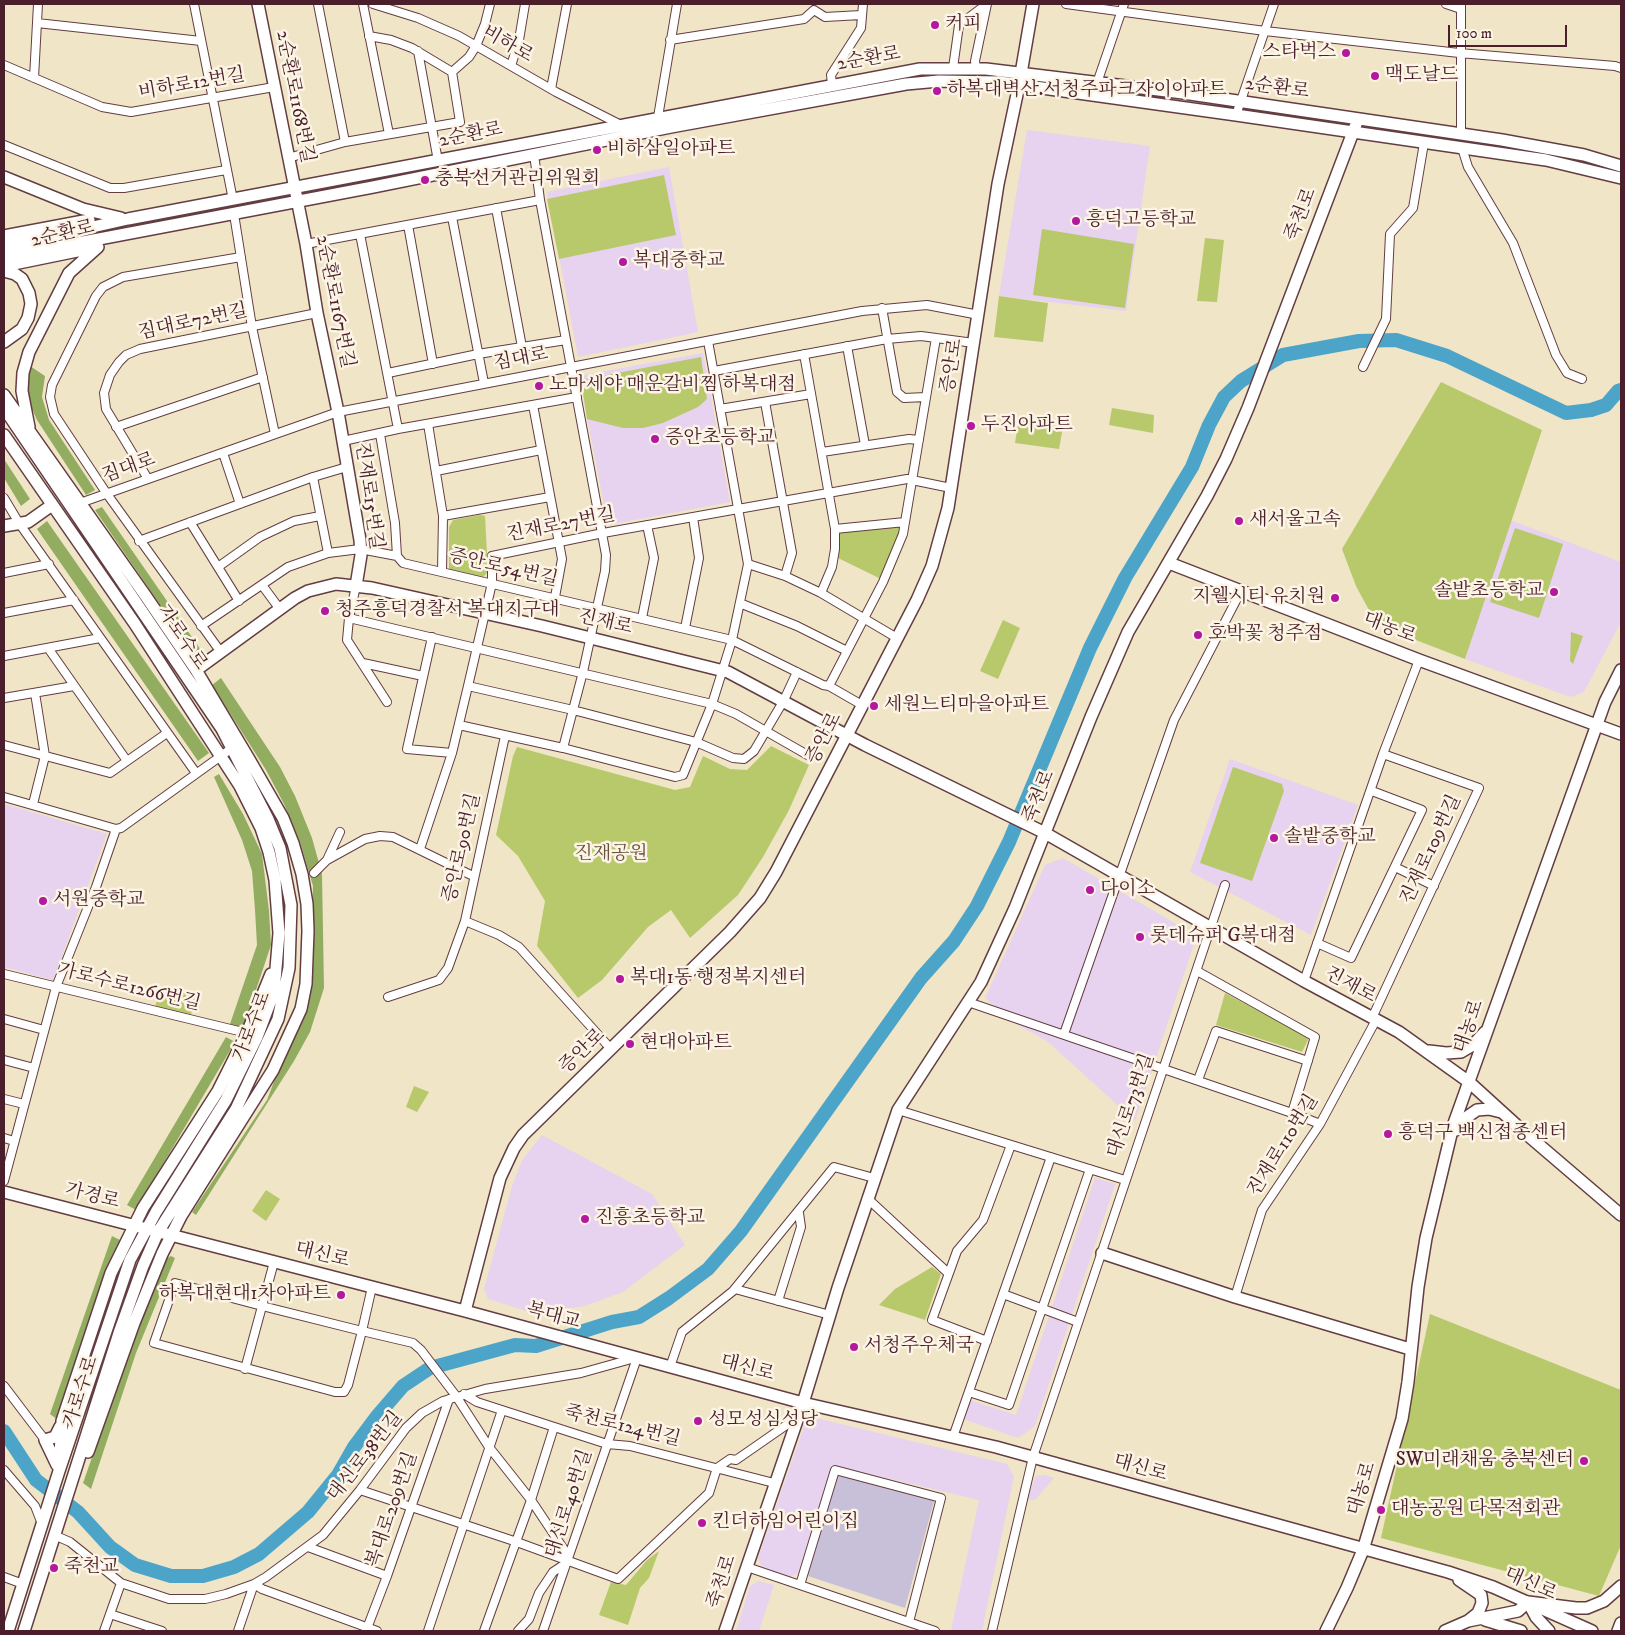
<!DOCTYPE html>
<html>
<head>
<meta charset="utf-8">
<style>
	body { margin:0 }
	#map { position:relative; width:1625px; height:1635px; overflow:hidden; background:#f0e5c7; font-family:"IM FELL DW Pica",serif }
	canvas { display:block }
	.frame { position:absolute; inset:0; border:5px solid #4a1f2b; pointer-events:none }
	.scale { position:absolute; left:1448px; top:25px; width:119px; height:22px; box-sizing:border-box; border:2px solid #4a1f2b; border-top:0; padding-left:6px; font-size:15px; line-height:18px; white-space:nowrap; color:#4a1f2b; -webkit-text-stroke:4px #fcf5e5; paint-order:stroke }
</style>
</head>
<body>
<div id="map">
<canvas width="1625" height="1635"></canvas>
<div class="frame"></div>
<div class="scale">100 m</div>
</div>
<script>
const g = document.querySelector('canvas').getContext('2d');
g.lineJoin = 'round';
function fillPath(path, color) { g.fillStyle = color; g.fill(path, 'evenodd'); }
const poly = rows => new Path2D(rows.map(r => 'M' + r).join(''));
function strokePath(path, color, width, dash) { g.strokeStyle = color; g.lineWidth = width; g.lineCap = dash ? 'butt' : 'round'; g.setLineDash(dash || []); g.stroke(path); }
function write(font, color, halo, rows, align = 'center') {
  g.font = font + ' "IM FELL DW Pica","Noto Serif KR",serif'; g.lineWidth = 5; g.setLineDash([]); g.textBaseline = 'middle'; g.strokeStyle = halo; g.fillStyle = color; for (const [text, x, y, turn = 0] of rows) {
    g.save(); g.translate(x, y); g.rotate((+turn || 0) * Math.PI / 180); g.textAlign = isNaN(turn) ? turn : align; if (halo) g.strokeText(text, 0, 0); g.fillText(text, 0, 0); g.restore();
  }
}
const built = poly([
	[1027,130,1150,146,1126,311,999,296],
	[669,167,698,332,578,357,547,192],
	[703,353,730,502,608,525,579,376],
	[1510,520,1621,562,1621,622,1584,692,1571,697,1465,659],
	[1230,759,1358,805,1311,935,1190,872],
	[4,804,107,834,53,980,4,967],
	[1063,858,1190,932,1194,944,1135,1121,1047,1041,1014,1023,985,998,1045,865],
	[542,1135,652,1194,685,1245,623,1292,585,1306,533,1313,488,1299,484,1289,512,1186,522,1160],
	[1095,1178,1115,1184,1035,1426,1018,1438,963,1419,969,1400,1016,1415],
	[816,1418,1007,1464,1014,1476,982,1631,951,1631,979,1500,832,1465,798,1573,790,1577,762,1568,758,1558,805,1424],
	[1044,1475,1054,1478,1035,1500,1027,1499,1036,1476],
	[758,1581,774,1585,759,1631,736,1631,750,1586]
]);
const industrial = poly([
	[838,1472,936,1494,905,1608,808,1576]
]);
const green = poly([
	[664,175,676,235,559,259,547,199],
	[1042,229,1134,244,1125,308,1033,295],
	[1205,238,1224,240,1217,302,1197,301],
	[999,296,1048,303,1043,342,994,337],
	[701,357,707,399,698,407,663,423,643,428,623,428,587,419,581,380],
	[1441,382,1542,430,1465,659,1377,625,1356,586,1342,549],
	[1112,408,1154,415,1153,433,1109,425],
	[1019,418,1063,427,1059,449,1015,443],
	[480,515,485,516,488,572,483,577,449,570,449,527,453,520],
	[899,526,900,533,881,579,838,558,839,533],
	[1515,528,1563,544,1539,618,1490,602],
	[1003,620,1020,628,998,679,980,671],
	[1571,632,1583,636,1573,664,1570,661],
	[771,746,809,765,789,810,763,857,738,895,690,938,671,910,648,927,602,980,578,998,537,946,545,901,518,856,496,835,513,756,517,747,675,790,690,787,703,756,730,769,747,770],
	[1233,767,1282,784,1284,791,1252,881,1200,863],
	[160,987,196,995,191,1015,155,1007],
	[1225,993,1309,1038,1302,1052,1216,1025],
	[414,1086,429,1092,417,1112,406,1107],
	[266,1190,280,1199,266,1221,252,1211],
	[932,1267,941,1274,925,1320,879,1305,895,1289],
	[1430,1314,1621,1390,1621,1545,1599,1596,1381,1538],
	[659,1551,649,1578,640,1588,628,1625,599,1615,611,1582,626,1585,647,1560]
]);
const forest = poly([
	[30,366,45,376,42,397,49,420,95,490,86,495,37,420,28,400,27,382],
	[4,459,30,499,21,506,4,478],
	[102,507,205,656,198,660,95,510],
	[47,521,209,753,198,761,37,529],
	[221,678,280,767,295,796,312,838,322,874,324,988,310,1032,294,1061,196,1215,192,1212,267,1100,286,1050,303,1021,310,985,313,886,300,842,284,804,266,770,212,685],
	[219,774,243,814,262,854,269,911,271,945,243,1029,230,1024,257,945,255,910,252,871,242,840,214,777],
	[226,1037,235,1042,136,1210,127,1205],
	[112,1236,120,1240,104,1278,58,1420,50,1414],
	[171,1256,175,1258,136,1353,91,1489,83,1483,127,1358,167,1258]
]);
const river = poly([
	[4,1431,36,1480,78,1512,110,1547,135,1565,171,1576,203,1576,234,1567,259,1554,308,1512,338,1475,354,1447,378,1415,403,1386,430,1368,515,1345,536,1346,612,1322,639,1317,669,1298,708,1269,741,1231,921,978,954,941,977,906,1009,842,1090,648,1125,578,1192,467,1209,425,1224,397,1241,381,1283,355,1359,341,1396,340,1447,356,1566,413,1591,410,1606,405,1618,391,1621,390]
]);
const street = poly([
	[194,4,233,200],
	[318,4,345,142],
	[363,4,389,134],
	[373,4,418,18,459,36,556,92,621,125],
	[1066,4,1265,31,1459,53,1615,66,1621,68],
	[1446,4,1461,9],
	[37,23,201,41],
	[369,36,391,40,412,48,452,72],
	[670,40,804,19,814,10,825,17,861,15],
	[418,51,438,161],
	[4,65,102,107,131,112,274,87],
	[511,66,519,40,525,4],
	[953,68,959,25,987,4],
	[976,69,975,61,987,4],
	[34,78,38,4],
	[1097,83,1124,4],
	[832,84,831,75,861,28,863,4],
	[551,89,567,4],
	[1236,115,1274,4],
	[657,123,677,4],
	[1461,133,1461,4],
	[4,145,110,188,124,188,226,170],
	[1462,148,1468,167,1513,243,1556,355,1567,373,1582,379],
	[534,154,540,200,606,555,605,571,583,672,563,748],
	[288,158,345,142,460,122,452,72,469,57,476,46,485,24,490,4],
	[496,208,522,347],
	[234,214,252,327,275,434],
	[452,217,484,383],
	[408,225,433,364],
	[360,234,398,429],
	[306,244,540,200],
	[882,308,897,392,904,398,926,397],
	[847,346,865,445],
	[804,354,835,529,835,549,832,567,821,593],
	[1363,367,1386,319,1390,234,1413,208,1424,143],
	[714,371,887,339,921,336,974,343],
	[388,373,478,354,566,340],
	[765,402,792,553,785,576],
	[533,405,562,559,555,597],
	[720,409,811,394],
	[428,424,443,516,442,571],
	[116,427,263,377],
	[380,434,395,523,397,556],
	[343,441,398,429,577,397],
	[822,452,909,439,919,440],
	[223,453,240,504],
	[436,471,541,450],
	[313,477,328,553],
	[148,479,106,409,104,393,110,375,119,362,126,355,140,349,317,313],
	[4,498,19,523,196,773],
	[80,503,338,412,862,311,927,305,979,315],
	[443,516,550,497],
	[190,522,239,601],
	[835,529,905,522],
	[139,541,313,477,347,467],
	[748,564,785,576,821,593,897,638],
	[218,567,260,537,294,521,320,516],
	[4,573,49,564],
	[262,585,279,608],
	[356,586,349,618,712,704,736,714,811,757],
	[742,604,797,626,847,651],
	[4,613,74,600],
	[349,618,347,640,387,702],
	[642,618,654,558,647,525],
	[201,626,288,567,328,553,360,549,397,556,403,563,732,640,823,685,829,686,862,705],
	[685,628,699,558,693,517],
	[432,637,407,749,452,753],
	[48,648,127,761],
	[220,651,107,494,54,414,50,397,52,385,96,296,103,287,123,277,241,257],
	[4,656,100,638],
	[363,663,423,676],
	[468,686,573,710,696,742,733,758,744,759,754,751,784,700,797,672],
	[829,686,883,582,903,534,936,338],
	[4,698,74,686],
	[459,725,563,748,675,777,683,775,712,704,732,640,748,564,708,341],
	[505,736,465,921,499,935,519,947,611,1049],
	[4,745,110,773,167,733],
	[4,797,116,829,121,828,232,748],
	[33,804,45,756,35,693],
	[420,849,452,753,468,686,492,583,492,556,603,533,907,479,951,488],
	[327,860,340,832],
	[1395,867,1434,886],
	[314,873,327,860,365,839,380,836,393,837,473,876],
	[1317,943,1351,958,1422,810,1372,791],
	[4,974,247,1033],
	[1304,981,1383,754,1419,660],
	[388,997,439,980,448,968,465,921],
	[968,1002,1292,1113,1315,1037,1197,971],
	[1372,1018,1479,788,1383,754],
	[4,1019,44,1030],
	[1064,1034,1174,720,1241,591],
	[4,1060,34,1068],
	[1198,1080,1216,1031,1308,1061],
	[4,1099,24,1104],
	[898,1110,1125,1180],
	[1292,1113,1320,1124],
	[4,1138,14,1141],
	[4,1181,56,987,96,887,116,829],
	[867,1198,947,1272],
	[372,1287,362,1331,348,1385,344,1392,335,1392,154,1343,175,1283,262,1306,362,1331,413,1343,421,1350,456,1396,489,1447,531,1500,554,1427],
	[735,1289,830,1315],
	[1003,1294,1078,1322],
	[1235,1297,1262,1210,1320,1124,1376,1020],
	[778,1301,801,1227,799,1213],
	[987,1341,932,1320,957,1251,983,1220,1011,1145],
	[670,1367,682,1332,733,1291,834,1167,874,1178],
	[245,1369,274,1262],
	[4,1386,45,1440],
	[969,1392,1009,1405,1090,1169],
	[464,1394,477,1402,607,1444,630,1446,774,1483],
	[953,1437,1051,1157],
	[4,1470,35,1506,42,1524],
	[360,1490,514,1541,618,1579,709,1493,717,1468,730,1459,736,1460,798,1417],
	[54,1535,70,1542,121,1583,169,1599,205,1599,226,1594,254,1584,266,1577,323,1535,360,1490,406,1428,422,1413,443,1401,485,1389,581,1373,635,1358],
	[308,1547,387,1576],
	[747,1567,935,1631],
	[4,1577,23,1584],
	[254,1584,262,1589,377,1631],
	[800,1585,835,1470,941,1498,909,1622],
	[110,1614,162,1631],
	[104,1631,121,1583],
	[238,1631,254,1584],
	[366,1631,387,1576,449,1399],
	[428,1631,502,1410],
	[484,1631,531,1500],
	[518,1631,529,1619,539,1593,553,1572,568,1562,565,1551,531,1500],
	[543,1631,637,1358],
	[992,1631,1033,1457,1225,885]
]);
const secondary = poly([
	[258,4,306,244,317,313,338,412,360,540,361,555,356,586],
	[4,177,83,209,121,218],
	[4,236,89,220],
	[4,247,128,219,920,69,986,69,1183,93,1502,140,1584,155,1621,166],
	[4,257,373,187,671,127,906,84,939,81,999,82,1236,115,1546,160,1621,178],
	[4,266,87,249],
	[4,271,15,274,22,279,29,293,31,304,28,318,22,329,4,342],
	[4,395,145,595,196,670,249,759,283,818,293,843,302,874,307,904,308,931,306,984,301,1009,273,1070,181,1216,162,1254,134,1323,88,1452],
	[4,408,222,729,268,819,280,848,291,905,289,968,278,1019,236,1109,158,1232,143,1266,120,1330,24,1631],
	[29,427,22,391,23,373,29,352,69,273,98,247],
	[4,435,135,624,240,786,261,828,269,852,275,880,279,933,274,992,257,1037,226,1100,156,1212,130,1260,59,1471,8,1631],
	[4,526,28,522,52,505],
	[1169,563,1419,660,1621,734],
	[196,670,295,598,308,591,336,584,372,588,542,626,728,672,865,745,1045,833,1304,981,1399,1032,1469,1082,1524,1132,1621,1215],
	[1429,1051,1446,1053,1461,1052,1473,1045,1485,1032],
	[1456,1130,1464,1119,1477,1110,1489,1109,1501,1112],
	[4,1192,465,1311,803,1403,996,1447,1448,1572,1493,1587,1592,1631],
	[1102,1253,1235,1297,1410,1349],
	[465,1311,500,1178,514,1148,523,1135,730,932,760,898,776,872,917,600,932,566,948,508,998,184,1019,85,1033,4],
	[60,1454,62,1421,111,1273,143,1208,218,1091,247,1033,271,974],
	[57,1465,45,1440,55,1437,60,1427],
	[1528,1602,1536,1617,1549,1631],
	[1485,1620,1521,1631],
	[1468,1621,1518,1611,1528,1602,1576,1608,1587,1608,1604,1601,1621,1586],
	[725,1631,803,1403,838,1288,898,1110,981,982,1015,908,1091,717,1128,632,1207,496,1226,459,1248,408,1358,119],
	[1326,1631,1347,1588,1363,1550,1402,1419,1408,1382,1418,1287,1426,1238,1453,1126,1605,702,1621,670],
	[1445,1631,1468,1621,1478,1613,1482,1603,1481,1595,1459,1580],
	[1618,1631,1621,1623]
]);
const markers = [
	[935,25,5,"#b5179e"],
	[1346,53,5,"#b5179e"],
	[1375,76,5,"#b5179e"],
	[937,91,5,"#b5179e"],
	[597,150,5,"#b5179e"],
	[425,180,5,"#b5179e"],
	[1076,221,5,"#b5179e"],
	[623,262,5,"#b5179e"],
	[539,386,5,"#b5179e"],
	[971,426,5,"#b5179e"],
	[655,439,5,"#b5179e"],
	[1239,521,5,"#b5179e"],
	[1554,592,5,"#b5179e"],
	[1335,598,5,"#b5179e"],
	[325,611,5,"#b5179e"],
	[1198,635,5,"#b5179e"],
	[874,706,5,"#b5179e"],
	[1274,838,5,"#b5179e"],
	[1090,890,5,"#b5179e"],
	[43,901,5,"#b5179e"],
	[1140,937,5,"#b5179e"],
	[620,979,5,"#b5179e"],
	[630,1044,5,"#b5179e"],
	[1388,1134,5,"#b5179e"],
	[585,1219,5,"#b5179e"],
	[341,1295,5,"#b5179e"],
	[854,1347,5,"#b5179e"],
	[698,1421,5,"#b5179e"],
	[1584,1461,5,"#b5179e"],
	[1381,1510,5,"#b5179e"],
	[702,1523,5,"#b5179e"],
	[54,1568,5,"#b5179e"]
];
const poiNames = [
	["커피",945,25],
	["스타벅스",1336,53,"right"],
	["맥도날드",1385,76],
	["하복대벽산.서청주파크자이아파트",947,91],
	["비하삼일아파트",607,150],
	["충북선거관리위원회",435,180],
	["흥덕고등학교",1086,221],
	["복대중학교",633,262],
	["노마세야 매운갈비찜 하복대점",549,386],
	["두진아파트",981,426],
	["증안초등학교",665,439],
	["새서울고속",1249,521],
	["솔밭초등학교",1544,592,"right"],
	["지웰시티 유치원",1325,598,"right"],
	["청주흥덕경찰서 복대지구대",335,611],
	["호박꽃 청주점",1208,635],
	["세원느티마을아파트",884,706],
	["솔밭중학교",1284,838],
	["다이소",1100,890],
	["서원중학교",53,901],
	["롯데슈퍼 G복대점",1150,937],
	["복대1동 행정복지센터",630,979],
	["현대아파트",640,1044],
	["흥덕구 백신접종센터",1398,1134],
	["진흥초등학교",595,1219],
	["하복대현대1차아파트",331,1295,"right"],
	["서청주우체국",864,1347],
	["성모성심성당",708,1421],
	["SW미래채움 충북센터",1574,1461,"right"],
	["대농공원 다목적회관",1391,1510],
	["킨더하임어린이집",712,1523],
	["죽천교",64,1568]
];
const streetNames = [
	["비하로",507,45,30],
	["2순환로",869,60,-10],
	["비하로12번길",192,85,-10],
	["2순환로",1277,89,8],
	["2순환로1168번길",294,97,79],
	["2순환로",471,136,-11],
	["죽천로",1302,215,-69],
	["2순환로",63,235,-13],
	["2순환로1167번길",334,302,79],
	["짐대로72번길",193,323,-12],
	["짐대로",521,360,-11],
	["증안로",953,366,-81],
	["짐대로",129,469,-20],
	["진재로15번길",368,496,82],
	["진재로27번길",561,526,-11],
	["증안로54번길",503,569,13],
	["진재로",605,623,13],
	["대농로",1389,629,21],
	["가로수로",181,638,56],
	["증안로",825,739,-63],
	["죽천로",1040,797,-68],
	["증안로90번길",463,848,-77],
	["진재로109번길",1432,850,-65],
	["진재로",1350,986,28],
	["가로수로1266번길",129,988,14],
	["가로수로",253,1027,-69],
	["대농로",1470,1027,-71],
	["증안로",583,1052,-44],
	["대신로73번길",1132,1106,-71],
	["진재로110번길",1284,1146,-58],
	["가경로",92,1197,14],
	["대신로",322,1256,14],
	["복대교",553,1317,15],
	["대신로",747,1369,15],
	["가로수로",82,1392,-72],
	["죽천로124번길",622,1427,14],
	["대신로38번길",366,1457,-52],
	["대신로",1140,1469,16],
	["대농로",1363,1489,-73],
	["대신로40번길",570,1504,-72],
	["복대로209번길",393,1510,-71],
	["죽천로",723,1582,-72],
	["대신로",1530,1585,24]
];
const parkNames = [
	["진재공원",611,855]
];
fillPath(built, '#e7d2ef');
fillPath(industrial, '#c8bfd8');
fillPath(green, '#b8c96c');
fillPath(forest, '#92ad60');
strokePath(river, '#4ca5c9', 14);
strokePath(street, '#633d42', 10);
strokePath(secondary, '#633d42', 14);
strokePath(street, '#fff', 8);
strokePath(secondary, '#fff', 11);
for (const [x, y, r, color] of markers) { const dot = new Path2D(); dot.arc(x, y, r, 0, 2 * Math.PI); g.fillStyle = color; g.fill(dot); strokePath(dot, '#fcf5e5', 2); }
write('19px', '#4a1f2b', '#fcf5e5', poiNames, 'left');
write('19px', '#4a1f2b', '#fcf5e5', streetNames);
write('19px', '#6b523e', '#fcf5e5', parkNames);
</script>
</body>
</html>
